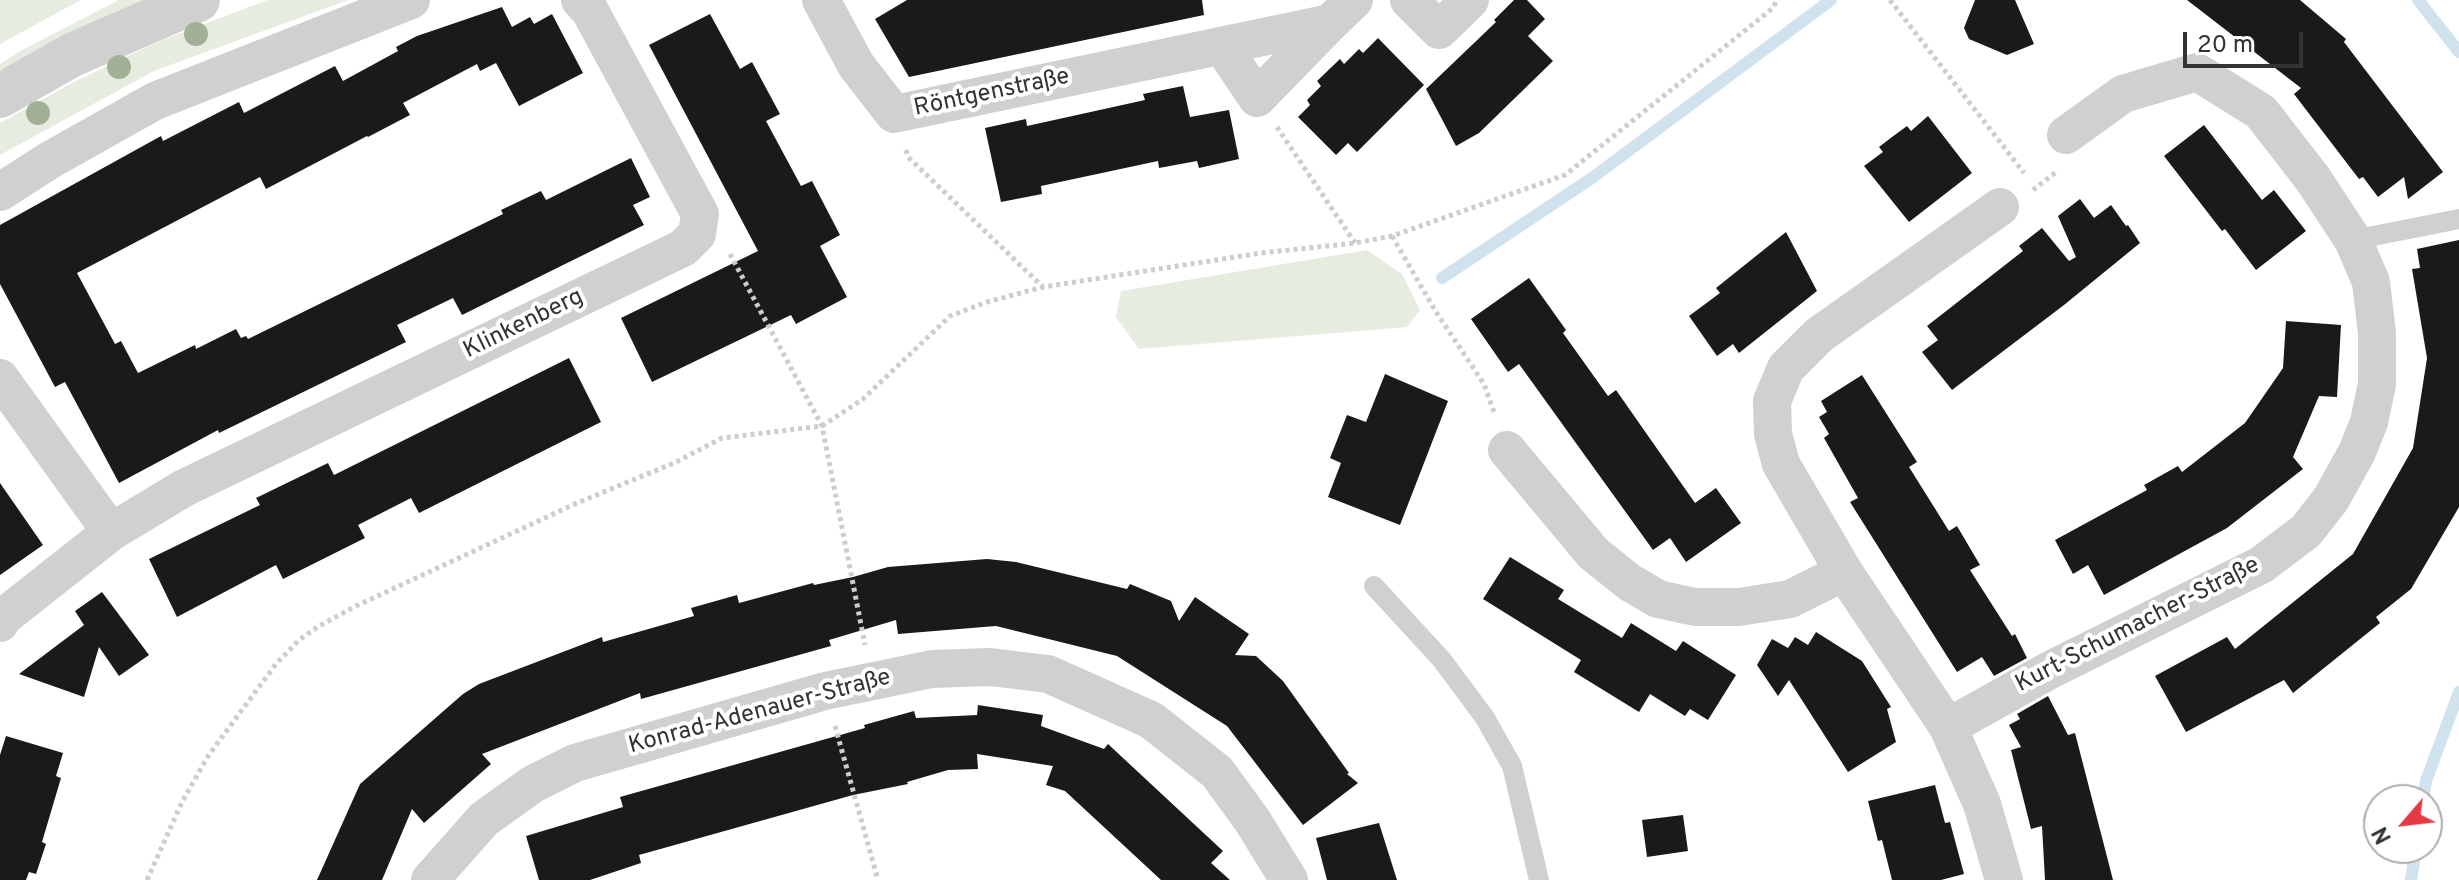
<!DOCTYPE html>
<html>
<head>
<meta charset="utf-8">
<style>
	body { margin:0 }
	#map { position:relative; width:2459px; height:880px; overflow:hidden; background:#fff; font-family:Overpass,sans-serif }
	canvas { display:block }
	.north { position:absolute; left:2363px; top:784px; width:80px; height:80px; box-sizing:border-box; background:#fff; border:2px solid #adadad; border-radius:50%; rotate:242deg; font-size:22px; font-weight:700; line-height:32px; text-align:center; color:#333 }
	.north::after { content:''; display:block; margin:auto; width:28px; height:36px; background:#e63946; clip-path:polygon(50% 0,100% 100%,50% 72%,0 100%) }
	.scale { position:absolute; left:2183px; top:32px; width:120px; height:36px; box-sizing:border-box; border:4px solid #333; border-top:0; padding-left:10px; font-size:24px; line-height:28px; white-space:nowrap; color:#333; -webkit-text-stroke:6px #fff; paint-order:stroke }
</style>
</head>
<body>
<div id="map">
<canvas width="2459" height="880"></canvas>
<div class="north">N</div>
<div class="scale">20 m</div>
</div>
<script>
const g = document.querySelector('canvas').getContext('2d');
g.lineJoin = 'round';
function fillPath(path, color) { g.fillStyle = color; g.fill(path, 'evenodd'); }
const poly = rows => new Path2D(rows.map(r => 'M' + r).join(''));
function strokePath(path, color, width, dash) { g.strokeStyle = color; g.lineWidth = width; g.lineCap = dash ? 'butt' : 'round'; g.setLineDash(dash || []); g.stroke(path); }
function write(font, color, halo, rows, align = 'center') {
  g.font = font + ' Overpass,sans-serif'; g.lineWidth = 8; g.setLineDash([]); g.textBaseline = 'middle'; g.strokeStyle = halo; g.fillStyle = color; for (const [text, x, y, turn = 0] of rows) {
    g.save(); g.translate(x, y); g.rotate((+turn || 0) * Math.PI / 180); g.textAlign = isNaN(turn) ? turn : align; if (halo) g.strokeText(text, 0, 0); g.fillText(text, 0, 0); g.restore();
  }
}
const green = poly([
	[0,0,81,0,0,44],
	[119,0,144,0,26,57,0,72,0,64,22,50],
	[268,0,348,0,154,71,0,155,0,123,72,83,162,40],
	[1367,250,1402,274,1420,310,1407,327,1139,349,1116,317,1121,291]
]);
const stream = poly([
	[2418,0,2459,52],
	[1442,278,1592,178,1831,0],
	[2423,800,2426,781,2459,692],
	[2411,880,2416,848]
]);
const building = poly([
	[907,0,1202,0,1204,15,909,77,875,19],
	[1514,0,1527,0,1545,19,1528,36,1553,61,1479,133,1456,146,1426,89,1496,22,1494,20],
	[1975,0,2015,0,2034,44,2007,55,1969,39,1964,28],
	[2187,0,2300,0,2346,39,2344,42,2443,172,2408,199,2404,177,2378,197,2363,177,2359,179,2294,94,2301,88],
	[502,7,512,27,530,17,534,24,552,14,583,73,519,106,496,63,480,71,477,64,403,103,410,115,368,137,367,136,266,189,260,177,77,273,115,344,121,341,138,373,195,345,196,349,236,329,241,338,246,336,248,339,503,214,501,210,541,191,546,200,631,158,650,197,633,205,644,225,462,315,453,298,397,325,406,342,219,433,218,430,119,483,65,382,55,387,0,284,0,225,161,136,163,141,239,102,244,113,335,66,343,81,398,51,396,47,417,36],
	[710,14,740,69,752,62,780,114,766,121,801,186,812,181,840,235,820,246,847,297,796,324,791,315,652,382,621,318,758,251,649,45],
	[1378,38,1424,85,1357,152,1348,143,1336,155,1298,117,1310,105,1307,100,1321,86,1317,81,1340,59,1344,64,1359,49,1363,53],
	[1183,86,1190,117,1229,110,1239,159,1199,168,1197,161,1159,168,1158,161,1041,186,1042,194,1001,202,985,128,1026,119,1027,126,1145,100,1143,94],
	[1928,116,1972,173,1909,222,1864,166,1883,152,1879,147,1892,137,1907,126,1911,131],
	[2204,125,2262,200,2274,190,2306,231,2256,270,2225,229,2222,231,2164,156],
	[2080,199,2094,218,2111,205,2126,226,2128,225,2140,243,2064,305,1952,390,1922,352,1938,340,1927,326,2023,251,2019,246,2042,228,2069,261,2076,257,2058,216],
	[1786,232,1817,291,1739,353,1733,344,1717,356,1689,316,1720,293,1716,288],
	[2459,240,2459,507,2411,589,2376,617,2380,623,2293,693,2284,680,2186,732,2155,676,2227,637,2235,649,2353,554,2413,448,2427,358,2412,269,2420,268,2417,249],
	[1529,278,1566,330,1563,333,1608,396,1616,390,1695,503,1716,488,1741,523,1686,562,1670,538,1653,550,1519,364,1508,372,1471,319],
	[2286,321,2341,325,2337,397,2319,396,2293,457,2303,469,2227,528,2104,595,2088,565,2073,574,2055,540,2147,490,2144,485,2178,466,2182,472,2245,423,2283,368],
	[569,358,601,422,419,513,411,498,358,525,365,538,283,579,276,565,177,617,149,559,260,505,256,498,328,463,334,475],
	[1385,374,1448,401,1400,525,1328,497,1341,463,1330,458,1347,415,1366,422],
	[1862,375,1917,462,1909,467,1949,531,1957,526,1980,565,1970,570,2012,636,2015,634,2027,658,1994,676,1982,657,1957,672,1850,502,1858,498,1824,438,1829,434,1819,417,1827,412,1821,401],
	[0,483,43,545,0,575],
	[1510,557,1564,590,1558,599,1622,638,1631,623,1676,651,1683,641,1736,675,1708,720,1690,709,1685,716,1650,694,1639,712,1574,672,1581,660,1483,599],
	[987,559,1016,562,1127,589,1130,584,1171,601,1179,621,1195,597,1249,634,1235,655,1256,656,1283,681,1349,773,1347,774,1358,783,1303,825,1227,726,1117,656,996,626,898,634,896,620,829,640,831,646,641,699,640,693,482,754,491,764,424,823,412,809,382,880,317,880,360,784,463,694,479,684,602,637,603,642,694,616,691,608,737,595,739,603,813,583,814,585,853,577,888,567],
	[102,592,149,655,119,676,99,647,84,697,19,674,84,625,75,611],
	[1816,632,1862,661,1891,707,1887,709,1896,742,1848,772,1789,680,1778,696,1757,665,1772,639,1788,648,1795,637,1808,645],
	[2048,696,2068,735,2075,733,2113,880,2045,880,2042,826,2031,829,2011,750,2021,747,2009,725,2020,719,2017,714],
	[978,705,1043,715,1041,726,1104,749,1108,744,1223,851,1211,863,1230,880,1161,880,1065,791,1046,785,1053,766,977,754,978,769,948,770,907,782,908,784,853,795,639,855,641,863,590,880,539,880,526,836,623,807,620,797,865,728,864,725,914,711,916,718,977,715],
	[6,736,63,753,56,776,61,778,42,842,46,844,36,874,29,872,26,880,0,880,0,755],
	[1935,785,1945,823,1950,822,1964,874,1941,880,1892,880,1882,840,1878,841,1868,801],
	[1683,815,1688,851,1647,857,1642,820],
	[1379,823,1397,880,1327,880,1316,838]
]);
const path = poly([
	[1890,0,2024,173],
	[1277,127,1355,243],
	[906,150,908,157,1043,287,1261,253,1355,243,1392,236,1565,175,1773,8,1777,0],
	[2033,190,2056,172],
	[1392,236,1436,312,1484,384,1495,415],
	[730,254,822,426,865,645],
	[835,726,878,880],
	[147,880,182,802,208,756,276,664,299,640,319,626,356,606,577,503,674,463,722,438,822,426,863,399,950,316,987,302,1043,287]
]);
const service = poly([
	[2353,240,2459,219],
	[1374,586,1442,660,1485,718,1512,766,1539,880]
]);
const minor = poly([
	[821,0,856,65,894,114,1330,23,1354,0],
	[1409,0,1439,30,1470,0],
	[1222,46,1257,98,1330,23],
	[0,192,50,160,155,101,411,0],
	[2000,207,1819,335,1786,368,1772,401,1773,434,1781,464,1844,572,1948,727,1982,804,2004,880],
	[0,378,111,532,184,488,683,248,697,234,700,214,590,11,580,0],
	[1507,450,1593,553,1629,582,1658,599,1695,607,1739,607,1790,599,1844,572],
	[0,623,2,618,111,532],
	[1948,727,2050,670,2261,565,2306,531,2331,499,2357,452,2369,422,2377,384,2377,333,2371,282,2353,240,2313,179,2261,112,2197,72,2123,94,2066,135],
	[430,880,484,819,533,784,575,763,825,691,932,669,990,667,1048,674,1151,720,1217,772,1252,820,1289,880]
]);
const tertiary = poly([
	[0,96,72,55,198,0]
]);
const trees = [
	[196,34],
	[119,67],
	[38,113]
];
const streetNames = [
	["Röntgenstraße",992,94,-12],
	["Klinkenberg",524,325,-26],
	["Kurt-Schumacher-Straße",2138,626,-27],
	["Konrad-Adenauer-Straße",760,713,-15]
];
fillPath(green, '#e6ecdf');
strokePath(stream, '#cfe2ee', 12);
fillPath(building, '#1a1a1a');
strokePath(path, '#cdcdcd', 5, [4, 4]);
strokePath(service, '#d0d0d0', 20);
strokePath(minor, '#d0d0d0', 38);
strokePath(tertiary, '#d0d0d0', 44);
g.fillStyle = '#a2b095';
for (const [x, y] of trees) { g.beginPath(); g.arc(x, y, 12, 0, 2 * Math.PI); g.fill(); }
write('24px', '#333', '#fff', streetNames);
</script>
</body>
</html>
